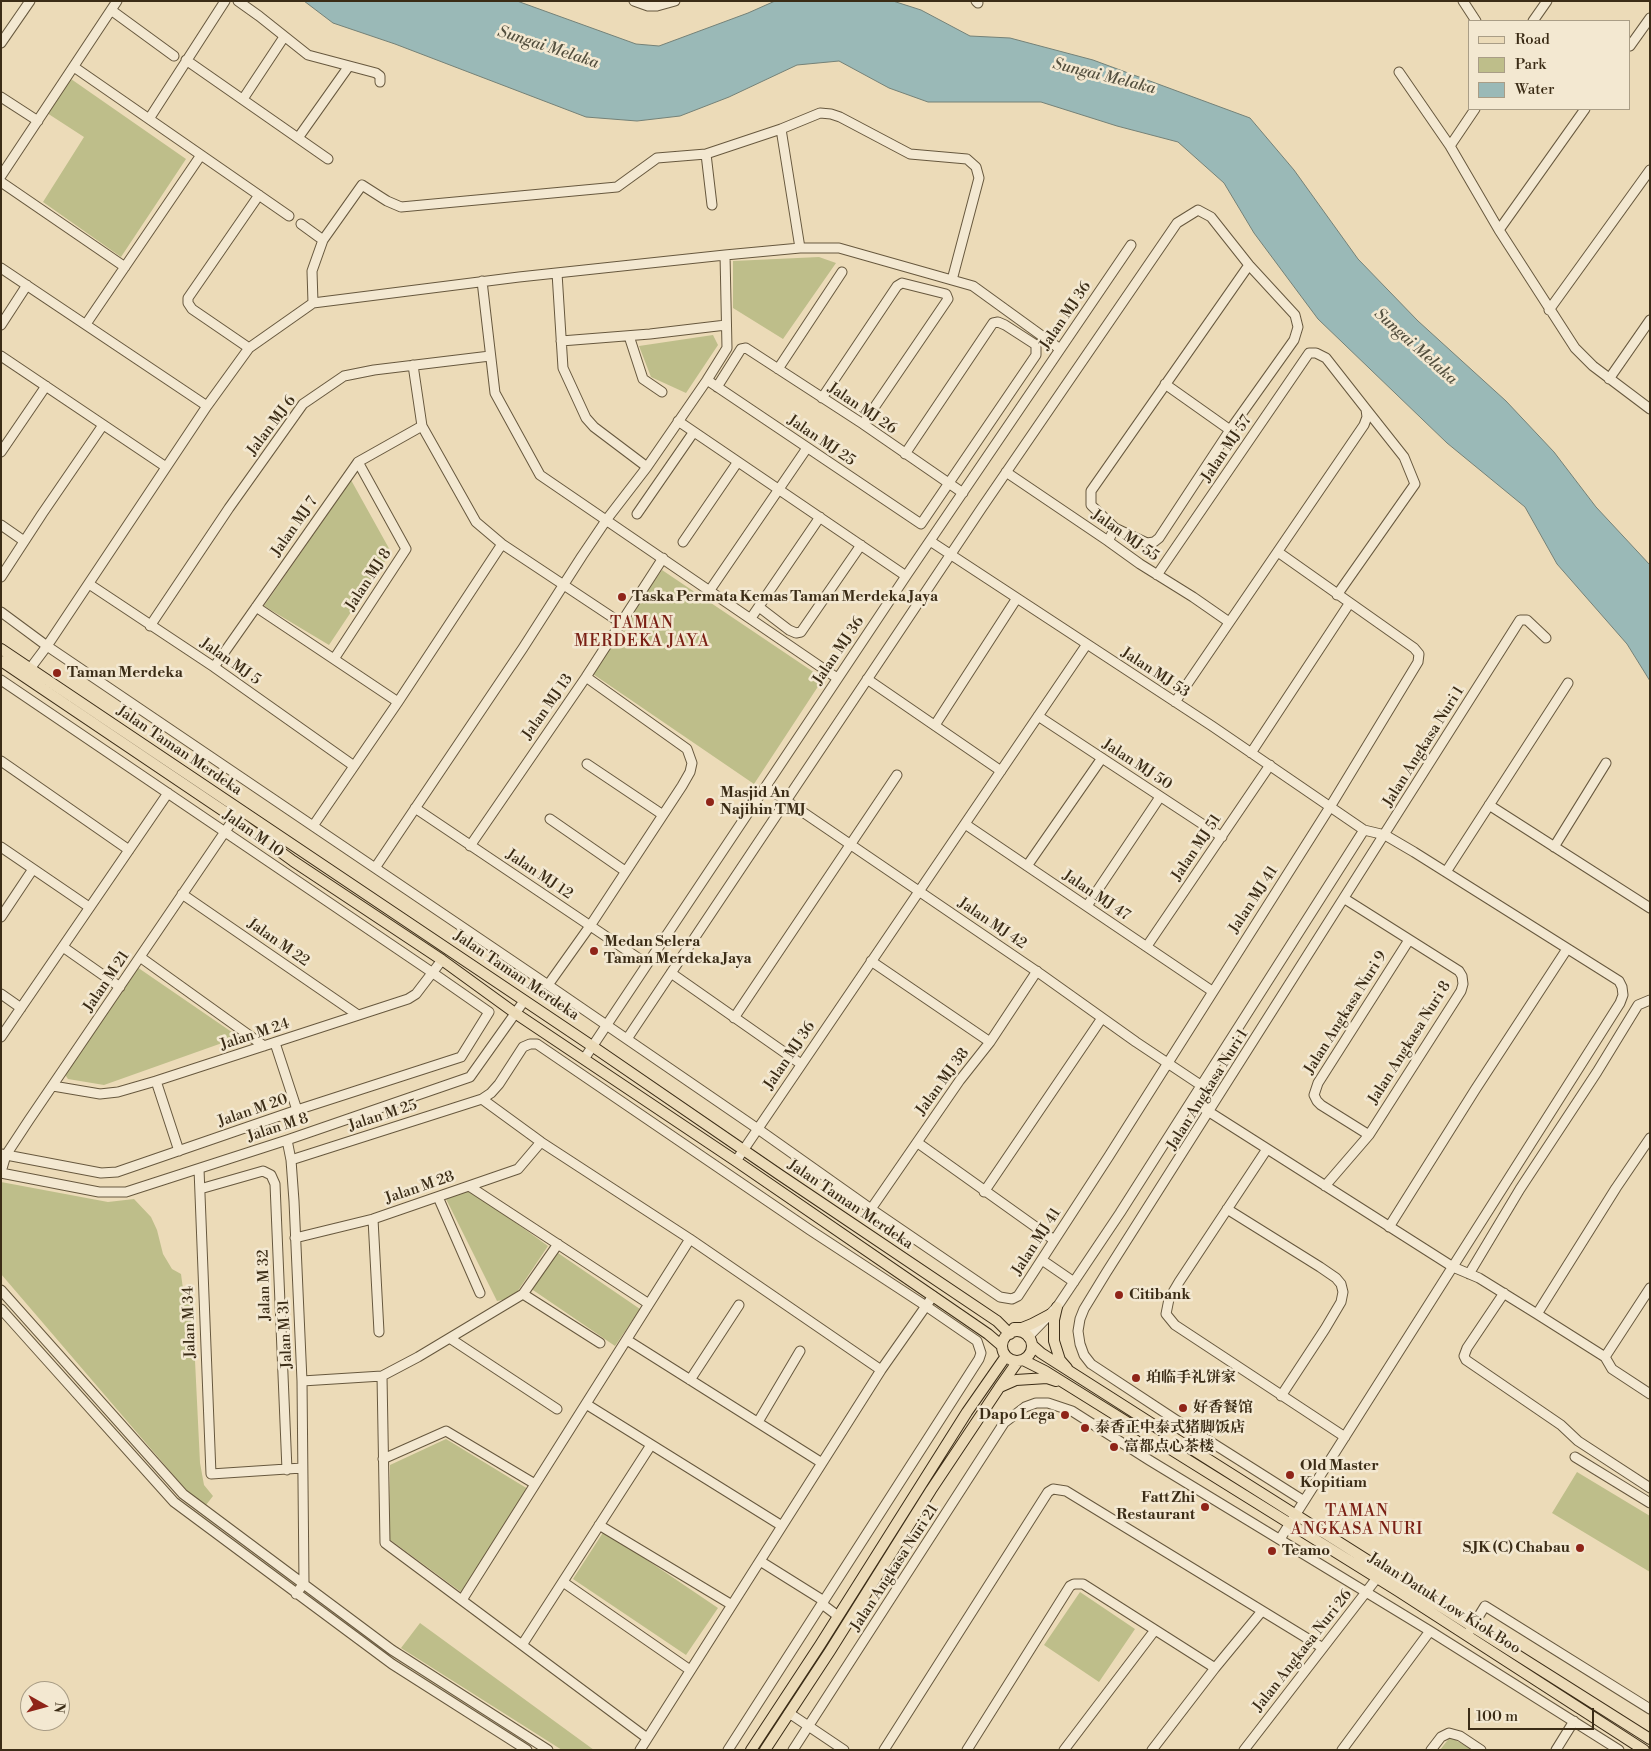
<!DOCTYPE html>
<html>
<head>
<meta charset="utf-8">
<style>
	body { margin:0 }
	#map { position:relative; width:1651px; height:1751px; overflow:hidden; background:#ecdbb8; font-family:"Libre Bodoni",serif }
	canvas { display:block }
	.frame { position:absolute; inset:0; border:2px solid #3b2c16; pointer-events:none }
	.legend { position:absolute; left:1468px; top:20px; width:162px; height:90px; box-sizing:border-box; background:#f3e8d1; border:1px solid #a99d86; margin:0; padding:6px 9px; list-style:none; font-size:15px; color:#3b2c16 }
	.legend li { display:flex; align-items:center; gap:10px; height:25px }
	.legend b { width:25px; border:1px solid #a99d86 }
	.north { position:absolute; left:20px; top:1681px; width:50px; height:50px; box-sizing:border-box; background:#f3e8d1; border:1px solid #a99d86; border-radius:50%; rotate:97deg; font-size:14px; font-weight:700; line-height:20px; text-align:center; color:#3b2c16 }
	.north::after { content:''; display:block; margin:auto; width:18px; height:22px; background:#8f2418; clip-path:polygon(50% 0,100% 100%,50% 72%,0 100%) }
	.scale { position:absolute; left:1468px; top:1708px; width:126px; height:22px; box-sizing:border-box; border:2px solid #3b2c16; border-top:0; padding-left:6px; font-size:15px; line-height:18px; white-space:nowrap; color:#3b2c16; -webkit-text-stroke:4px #f3e8d1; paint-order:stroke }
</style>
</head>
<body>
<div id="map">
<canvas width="1651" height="1751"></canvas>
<div class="frame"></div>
<ul class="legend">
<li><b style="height:6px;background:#ecdbb8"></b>Road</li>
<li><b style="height:14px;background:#bebe8a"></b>Park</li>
<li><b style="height:14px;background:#9ab9b7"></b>Water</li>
</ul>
<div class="north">N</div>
<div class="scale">100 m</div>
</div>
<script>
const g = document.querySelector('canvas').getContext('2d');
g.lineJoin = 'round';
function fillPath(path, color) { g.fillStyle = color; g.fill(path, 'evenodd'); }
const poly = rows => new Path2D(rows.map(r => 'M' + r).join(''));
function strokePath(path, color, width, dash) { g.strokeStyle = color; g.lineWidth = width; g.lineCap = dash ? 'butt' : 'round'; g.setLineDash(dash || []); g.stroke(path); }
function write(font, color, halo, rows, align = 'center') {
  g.font = font + ' "Libre Bodoni","Noto Serif SC",serif'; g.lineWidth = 5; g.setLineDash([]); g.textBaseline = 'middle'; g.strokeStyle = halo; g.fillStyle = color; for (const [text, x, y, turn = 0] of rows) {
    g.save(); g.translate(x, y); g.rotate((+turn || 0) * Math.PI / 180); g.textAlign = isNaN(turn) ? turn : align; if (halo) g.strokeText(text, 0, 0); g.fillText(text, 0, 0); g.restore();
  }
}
const green = poly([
	[71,79,186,159,121,257,43,202,84,137,47,113],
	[819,257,836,263,783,339,733,308,733,261],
	[713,335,718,345,686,393,651,377,639,346],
	[351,480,391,552,329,645,264,606],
	[662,570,815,673,819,685,754,784,590,672],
	[137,967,239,1037,104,1085,68,1079,64,1073],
	[1,1182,108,1202,134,1199,151,1217,157,1230,163,1254,172,1269,181,1274,183,1289,192,1299,200,1463,204,1485,213,1496,206,1505,187,1491,1,1274],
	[469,1189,548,1246,513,1298,497,1301,445,1197],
	[555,1251,640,1309,615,1346,530,1288],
	[446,1439,528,1489,461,1592,389,1539,390,1465],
	[1577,1472,1650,1516,1650,1572,1552,1513],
	[604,1531,718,1608,686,1655,573,1579],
	[1080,1592,1135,1629,1099,1682,1044,1645],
	[420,1623,594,1750,562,1750,401,1648],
	[1450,1737,1473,1750,1440,1750]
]);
const water = poly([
	[304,1,517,1,636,44,659,46,748,13,775,1,893,1,921,10,970,36,1010,38,1093,60,1250,118,1294,170,1358,259,1418,321,1506,401,1554,452,1596,507,1650,565,1650,681,1627,644,1557,564,1525,507,1447,443,1318,319,1254,233,1224,183,1178,142,1117,126,1041,102,928,102,889,88,839,61,797,65,729,97,680,116,637,121,586,117,395,44,333,23,304,1]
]);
const minor = poly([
	[238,1,259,16,308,55,376,73,380,76,380,82],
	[634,1,648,6,657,6,675,1],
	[976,1,978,3],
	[1463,1,1476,21],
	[111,10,174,56],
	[1533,21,1547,1],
	[1,43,30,1],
	[1630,46,1650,18],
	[186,60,328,159],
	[74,67,289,216],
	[1399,72,1450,146,1499,230,1575,348,1593,366,1650,409],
	[1,97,38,121],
	[243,99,284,37],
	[149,119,225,1],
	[781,129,800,248],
	[298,138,349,66],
	[1450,146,1475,109],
	[706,154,712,205],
	[1,176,117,1],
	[1,182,125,267],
	[301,224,323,240],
	[1499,230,1585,109],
	[1,268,207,406],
	[557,273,563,368,586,418,594,427,647,467],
	[482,281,495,393,540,475,837,678],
	[313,303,312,271,323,240,362,185,387,201,401,207,617,187,657,158,706,154,781,129,820,113,831,114,840,117,910,154,967,159,976,167,979,178,952,280],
	[1549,310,1650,170],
	[86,324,201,155],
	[1,325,27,285],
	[629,336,643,379,662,392],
	[561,341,650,334,726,325],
	[249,348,192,309,188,303,188,298,259,195],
	[1,356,166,467],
	[413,365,422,426,476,522,502,544,621,623],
	[778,369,842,272],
	[1609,379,1650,320],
	[707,380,921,524,1036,355,1036,345,1005,325,998,322,993,323,905,454],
	[1165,384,1230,430],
	[717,387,741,349,746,348,863,424,963,493],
	[822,398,897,286,902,283,946,294,948,299,863,424],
	[678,421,906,576],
	[1,452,46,386],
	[1006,472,1108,541,1140,564,1193,597,1229,622],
	[637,514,693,433],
	[1,525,24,541],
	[1115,528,1091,505,1091,491,1249,265],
	[930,541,1212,726,1364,830,1385,835,1414,852,1619,981,1622,987,1623,995,1620,1003,1280,1539],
	[683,542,737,463],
	[1157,575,1309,353,1316,353,1326,358,1366,409,1367,417,1364,425,1175,702],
	[1,577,42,514,103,425],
	[89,584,214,667,354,766],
	[710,590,807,448],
	[1337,595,1415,484,1404,457,1366,409],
	[256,607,398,702],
	[759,607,789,630,796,633,801,632,861,545],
	[1,612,47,646,548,985,758,1129,871,1209,1000,1297,1012,1299,1018,1296,1035,1270,1109,1156,1330,807,1418,662,1419,654,1414,648,1278,552],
	[751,618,820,517],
	[150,626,229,508,303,404,344,376,374,370,490,356],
	[334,659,406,549,358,462],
	[214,667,358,462,422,426],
	[26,674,47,646,207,406,249,348,313,303,519,277,725,255,800,248,839,248,973,286,1060,349],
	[867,679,1001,771],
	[1,680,433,973,489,1012,461,1057,297,1110,117,1172,101,1173,1,1154],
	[1038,716,1222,837],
	[935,725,1017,598],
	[1251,753,1349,604],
	[1,761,129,850],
	[587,764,663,815],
	[766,787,1042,975,1136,1042,1202,1086],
	[1489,805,1650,908],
	[415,808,647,964],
	[550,819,625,871],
	[965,824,1212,991],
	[313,826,398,702,502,544],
	[470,846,586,677,663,558],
	[1,847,89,907],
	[1554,847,1606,763],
	[1027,866,1102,758],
	[375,868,523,648,582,556,607,519,647,467,707,380,727,348,725,255],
	[1446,872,1568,683],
	[182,894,358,1015],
	[1087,906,1160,797],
	[1,917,33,869],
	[1147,946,1270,765],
	[63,947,120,987],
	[140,957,264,1046],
	[871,961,990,1042],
	[671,973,801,1064],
	[548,985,590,926,682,786,690,772,692,763,687,749,586,677],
	[1,994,21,1008],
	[734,1018,897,775],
	[1,1037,168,793],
	[627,1039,981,509,1177,223,1198,210,1211,217,1249,265,1295,315,1298,327,1294,340,1230,430,1159,538,1154,542,1147,543,1115,528,1108,541],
	[275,1043,297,1110],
	[584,1059,906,576,1131,245],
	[156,1081,179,1151],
	[53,1086,100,1094,118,1092,156,1081,408,999,416,994,442,960],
	[482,1099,541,1142,690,1239,881,1370],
	[1192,1101,1453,1267,1479,1278,1537,1314,1605,1357,1612,1369,1650,1394],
	[1369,1135,1321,1105,1317,1101,1314,1095,1318,1083,1409,940],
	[287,1140,291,1160,294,1201,302,1381,304,1583,296,1594],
	[918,1143,1054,1240],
	[1267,1149,1179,1282,1169,1299,1166,1314,1175,1325,1345,1437],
	[291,1160,482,1099,491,1093,499,1084,523,1047,530,1044,537,1044,810,1230,926,1306,977,1341,981,1353,979,1359,728,1750],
	[736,1161,1087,644],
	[199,1169,211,1474,302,1468],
	[1,1172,6,1155,29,1120,237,814],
	[1,1173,99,1192,126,1192,287,1140,470,1077,524,1001],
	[469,1186,649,1304],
	[1325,1186,1369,1135,1461,991,1463,984,1462,976,1459,971,1345,899],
	[200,1189,263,1171,271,1175,275,1184,287,1470],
	[984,1192,1102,1018],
	[438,1197,480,1293],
	[871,1209,960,1080,990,1042,1037,971],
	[1227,1209,1320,1267,1336,1278,1341,1284,1343,1292,1341,1302,1325,1329,1281,1396],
	[373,1219,379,1332],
	[1389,1227,1475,1090,1567,949],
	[295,1238,373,1219,518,1169,541,1142],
	[1042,1260,1074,1282],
	[1469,1274,1520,1189,1597,1072,1638,1005,1650,1000],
	[1,1290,183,1494,392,1650,548,1750],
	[1504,1293,1467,1348,1464,1356,1466,1360,1561,1425,1578,1441,1650,1488],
	[523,1294,600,1343],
	[1,1309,174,1502,392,1664,527,1750],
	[1537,1314,1616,1188,1650,1138],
	[1028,1337,1057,1307,1120,1213,1364,830],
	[451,1339,557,1409],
	[627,1340,822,1463],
	[1605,1357,1650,1288],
	[382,1376,385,1543,647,1738],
	[690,1380,739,1305],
	[302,1381,382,1376,418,1357,523,1294,558,1244],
	[586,1404,782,1526],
	[758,1422,800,1351],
	[1575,1457,1650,1503],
	[383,1459,446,1431,535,1484],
	[1304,1501,1176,1420,1091,1364,1084,1355,1080,1344,1078,1331,1080,1319,1084,1309,1106,1273,1520,620,1527,620,1546,638],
	[599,1525,732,1605],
	[760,1561,824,1601],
	[563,1582,690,1670],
	[462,1600,690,1239],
	[822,1604,838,1616],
	[1469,1632,1485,1606,1650,1709],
	[522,1645,651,1445],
	[789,1713,844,1750],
	[640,1750,881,1370,933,1296],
	[793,1750,1004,1423,1025,1407,1036,1403,1048,1403,1072,1411,1149,1460,1430,1631,1619,1750],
	[884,1750,1048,1492,1053,1489,1066,1491,1323,1648],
	[967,1750,1070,1586,1074,1584,1083,1584,1215,1668],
	[1064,1750,1155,1630],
	[1152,1750,1215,1668,1262,1611],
	[1244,1750,1380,1574],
	[1342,1750,1430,1631],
	[1431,1750,1441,1737,1449,1733,1460,1736,1481,1750],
	[1556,1750,1574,1721]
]);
const major = poly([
	[1,649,592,1046,780,1175,997,1321,1010,1334],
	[1,661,234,818,293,861,442,960,515,1013,736,1161,988,1334,1002,1346],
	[1057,1307,1054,1320,1054,1341,1060,1360,1067,1368],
	[1014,1328,1022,1328,1032,1324,1051,1314],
	'1002 1346a15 15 0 1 1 30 0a15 15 0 1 1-30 0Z',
	[1032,1345,1041,1353,1168,1434,1650,1739],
	[1023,1360,1045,1371,1398,1591,1644,1750],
	[1000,1387,1016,1380,1047,1378,1056,1381],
	[751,1750,820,1645,967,1412,1006,1356],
	[765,1750,830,1651,931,1490,999,1388,1018,1361]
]);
const markers = [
	[622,597,5,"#8f2418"],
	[57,673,5,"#8f2418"],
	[710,802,5,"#8f2418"],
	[594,951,5,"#8f2418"],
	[1119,1295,5,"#8f2418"],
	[1136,1378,5,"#8f2418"],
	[1183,1408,5,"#8f2418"],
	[1065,1415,5,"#8f2418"],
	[1085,1428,5,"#8f2418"],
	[1114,1447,5,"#8f2418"],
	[1290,1475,5,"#8f2418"],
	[1205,1507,5,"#8f2418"],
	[1580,1548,5,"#8f2418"],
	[1272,1551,5,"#8f2418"]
];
const streetNames = [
	["Jalan MJ 36",1066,316,-56],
	["Jalan MJ 26",862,409,34],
	["Jalan MJ 6",272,426,-53],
	["Jalan MJ 25",821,441,34],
	["Jalan MJ 57",1227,449,-56],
	["Jalan MJ 7",295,527,-55],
	["Jalan MJ 55",1125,536,35],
	["Jalan MJ 8",369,580,-57],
	["Jalan MJ 36",839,651,-56],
	["Jalan MJ 5",230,662,35],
	["Jalan MJ 53",1155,673,33],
	["Jalan MJ 13",548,707,-55],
	["Jalan Angkasa Nuri 1",1424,747,-58],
	["Jalan Taman Merdeka",179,751,34],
	["Jalan MJ 50",1137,765,33],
	["Jalan M 10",253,834,35],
	["Jalan MJ 51",1197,848,-56],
	["Jalan MJ 12",539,875,34],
	["Jalan MJ 47",1096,896,34],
	["Jalan MJ 41",1254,900,-57],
	["Jalan MJ 42",992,924,34],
	["Jalan M 22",278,943,35],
	["Jalan Taman Merdeka",516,976,34],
	["Jalan M 21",107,982,-56],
	["Jalan Angkasa Nuri 9",1346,1013,-58],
	["Jalan M 24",255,1035,-18],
	["Jalan Angkasa Nuri 8",1410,1043,-58],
	["Jalan MJ 36",790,1056,-56],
	["Jalan MJ 38",943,1082,-54],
	["Jalan Angkasa Nuri 1",1208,1090,-58],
	["Jalan M 20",253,1111,-19],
	["Jalan M 25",383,1116,-18],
	["Jalan M 8",278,1128,-18],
	["Jalan M 28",420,1188,-19],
	["Jalan Taman Merdeka",850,1205,34],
	["Jalan MJ 41",1037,1242,-57],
	["Jalan M 32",265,1285,-92],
	["Jalan M 34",190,1322,-92],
	["Jalan M 31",286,1334,-93],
	["Jalan Angkasa Nuri 21",895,1568,-57],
	["Jalan Datuk Low Kiok Boo",1444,1604,32],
	["Jalan Angkasa Nuri 26",1303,1651,-52]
];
const poiNames = [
	["Taska Permata Kemas Taman Merdeka Jaya",632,597],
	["Taman Merdeka",67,673],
	["Masjid An",720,793],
	["Najihin TMJ",720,810],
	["Medan Selera",604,942],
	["Taman Merdeka Jaya",604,959],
	["Citibank",1129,1295],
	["珀临手礼饼家",1146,1378],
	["好香餐馆",1193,1408],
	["Dapo Lega",1055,1415,"right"],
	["泰香正中泰式猪脚饭店",1095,1428],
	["富都点心茶楼",1124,1447],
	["Old Master",1300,1466],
	["Kopitiam",1300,1483],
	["Fatt Zhi",1195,1498,"right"],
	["Restaurant",1195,1515,"right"],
	["SJK (C) Chabau",1570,1548,"right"],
	["Teamo",1282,1551]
];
const waterNames = [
	["Sungai Melaka",548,48,18],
	["Sungai Melaka",1104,77,14],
	["Sungai Melaka",1415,347,42]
];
const neighbourhoodNames = [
	["TAMAN",642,624],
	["MERDEKA JAYA",642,642],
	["TAMAN",1357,1512],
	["ANGKASA NURI",1357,1530]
];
fillPath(green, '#bebe8a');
fillPath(water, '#9ab9b7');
strokePath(water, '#748177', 1);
strokePath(minor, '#67583e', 11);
strokePath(major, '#3b2c16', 12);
strokePath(minor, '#f3e8d1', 9);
strokePath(major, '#ecdbb8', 10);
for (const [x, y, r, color] of markers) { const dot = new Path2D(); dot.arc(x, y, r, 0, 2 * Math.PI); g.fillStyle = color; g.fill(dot); strokePath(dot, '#f3e8d1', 2); }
write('15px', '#3b2c16', '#f3e8d1', streetNames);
write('bold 15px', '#3b2c16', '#f3e8d1', poiNames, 'left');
write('italic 16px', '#534f3e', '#f3e8d1', waterNames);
g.letterSpacing = '1px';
write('16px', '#7a1f14', '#f3e8d1', neighbourhoodNames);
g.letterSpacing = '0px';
</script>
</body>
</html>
